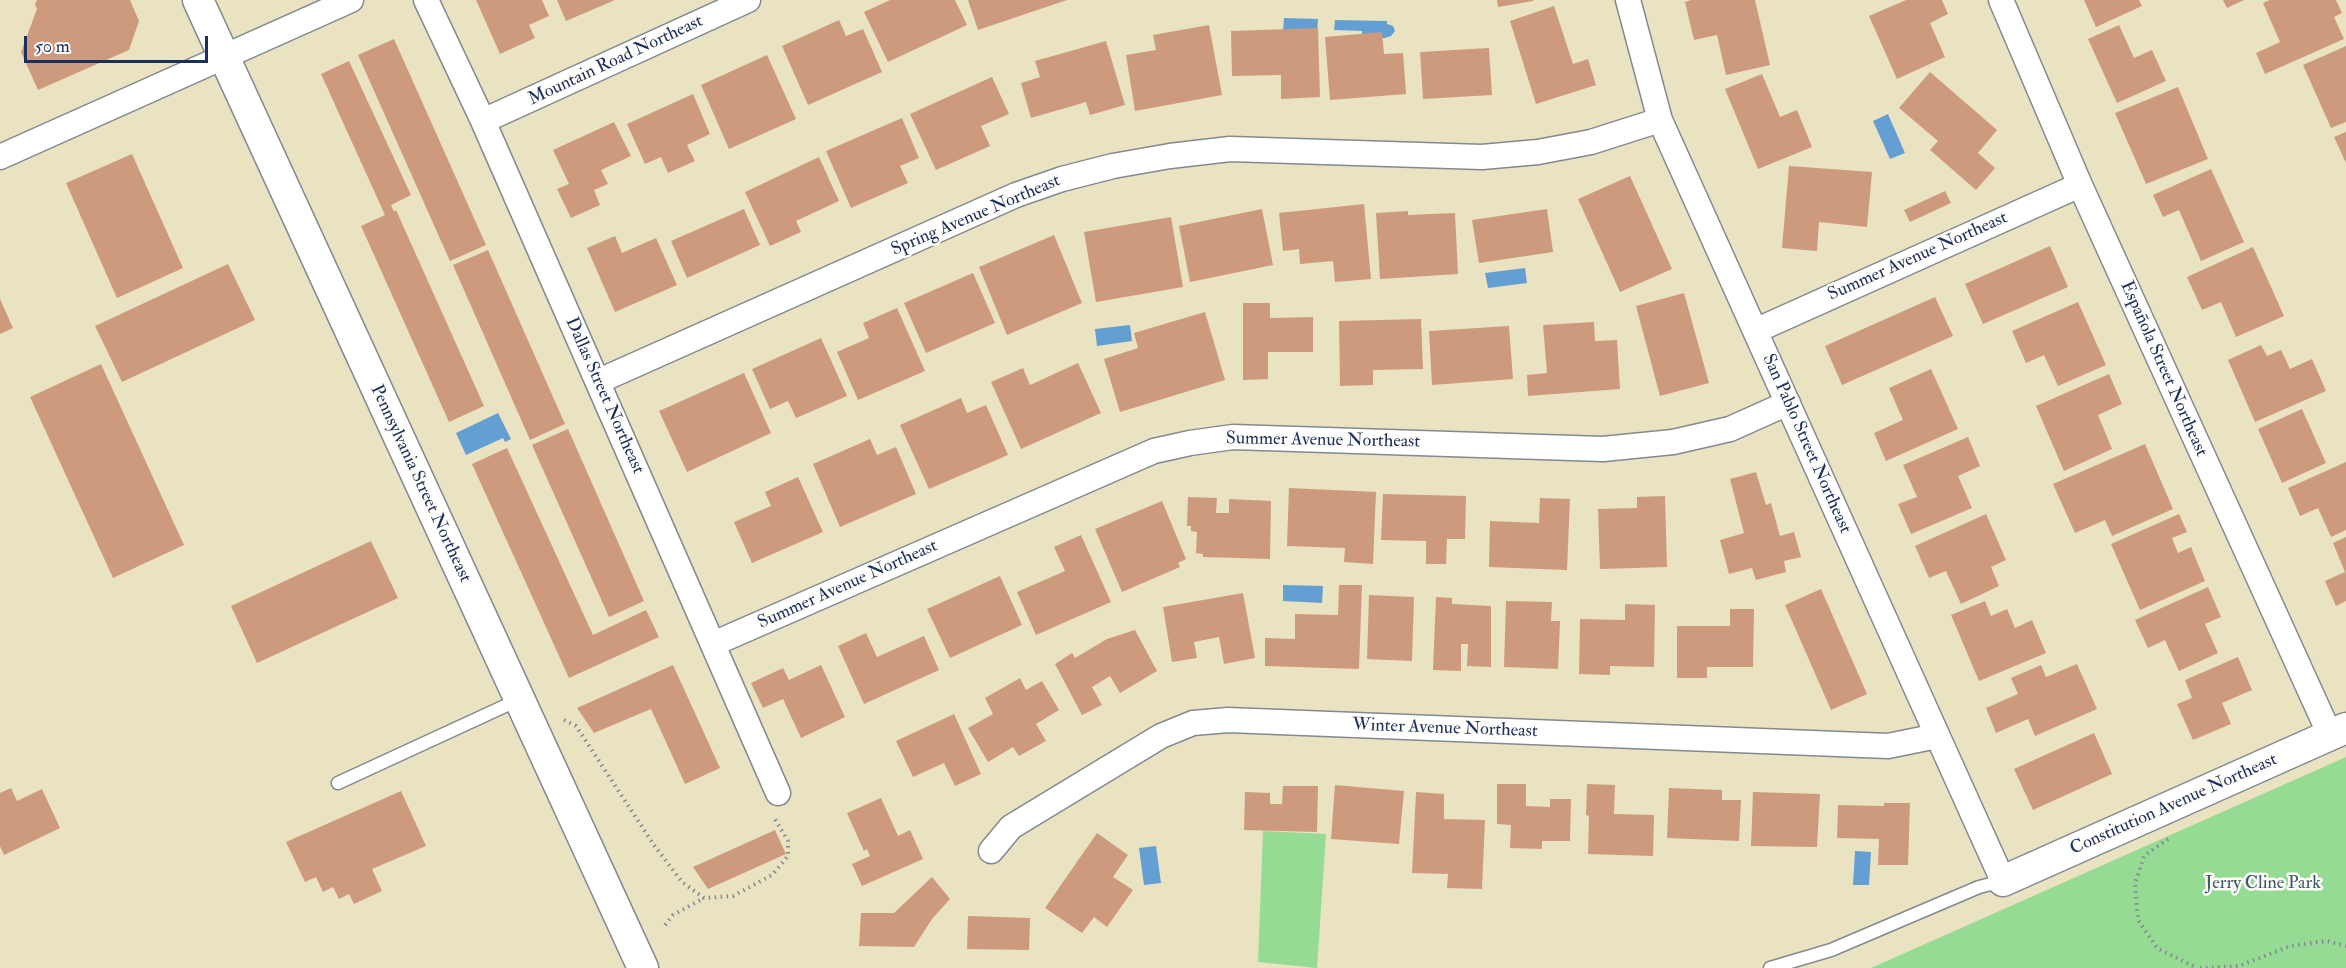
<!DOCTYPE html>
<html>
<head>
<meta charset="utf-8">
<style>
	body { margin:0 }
	#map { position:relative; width:2346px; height:968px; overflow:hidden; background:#eae3c1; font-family:"IM FELL Double Pica",serif }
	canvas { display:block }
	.scale { position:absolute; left:24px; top:36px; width:184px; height:27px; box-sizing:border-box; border:3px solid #1b2f5e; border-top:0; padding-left:8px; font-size:18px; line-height:21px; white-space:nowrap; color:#1b2f5e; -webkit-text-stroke:4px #fdfcf7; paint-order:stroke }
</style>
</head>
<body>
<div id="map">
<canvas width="2346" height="968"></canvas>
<div class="scale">50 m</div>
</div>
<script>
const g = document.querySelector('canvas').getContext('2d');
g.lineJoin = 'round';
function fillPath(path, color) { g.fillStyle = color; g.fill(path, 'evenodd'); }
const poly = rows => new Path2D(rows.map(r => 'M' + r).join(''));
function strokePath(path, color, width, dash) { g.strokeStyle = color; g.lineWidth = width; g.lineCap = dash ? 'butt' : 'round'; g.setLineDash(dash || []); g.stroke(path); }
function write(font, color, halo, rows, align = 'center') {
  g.font = font + ' "IM FELL Double Pica",serif'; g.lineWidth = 5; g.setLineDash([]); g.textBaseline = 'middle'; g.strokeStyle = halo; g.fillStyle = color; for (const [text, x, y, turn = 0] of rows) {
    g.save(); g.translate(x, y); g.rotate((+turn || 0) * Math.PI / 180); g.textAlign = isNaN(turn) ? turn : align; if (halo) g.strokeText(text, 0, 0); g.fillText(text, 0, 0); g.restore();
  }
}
const green = poly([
	[2346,757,2346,968,1871,968],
	[1263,831,1326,834,1317,968,1258,962]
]);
const water = poly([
	[1284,18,1318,19,1317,33,1283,32],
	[1335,20,1387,21,1387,24,1393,26,1395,31,1391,36,1385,38,1362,37,1362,31,1334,30],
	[1888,114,1905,153,1890,159,1873,121],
	[1525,268,1527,283,1488,288,1485,273],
	[1130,325,1132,341,1097,346,1095,329],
	[498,413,511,439,505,442,503,438,466,455,456,433],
	[1283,585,1323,586,1322,603,1283,601],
	[1156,846,1161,883,1144,885,1139,848],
	[1855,851,1871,852,1869,885,1853,885]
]);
const building = poly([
	[37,0,130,0,139,21,129,50,38,90,21,52,37,9,35,4],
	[476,0,542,0,549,16,529,25,535,38,500,54],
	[557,0,615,0,566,21],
	[890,0,955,0,967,25,888,62,864,12],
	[968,0,1067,0,978,30],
	[1497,0,1533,0,1533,1,1498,7],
	[1691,0,1755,0,1770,65,1726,75,1717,35,1694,40,1685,2],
	[1906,0,1942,0,1948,14,1930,23,1945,57,1897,79,1869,16],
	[2084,0,2139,0,2142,6,2096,27],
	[2223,0,2244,0,2227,8],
	[2270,0,2336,0,2342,13,2334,17,2344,39,2265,74,2256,53,2280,42,2263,3],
	[1554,6,1573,64,1588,59,1596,85,1536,104,1510,21],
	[839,20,846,36,863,29,882,72,808,105,782,46],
	[1209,25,1222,95,1135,111,1126,55,1156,50,1153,35],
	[2119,25,2134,58,2152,50,2166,81,2117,103,2088,39],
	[1318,28,1320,97,1281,99,1281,75,1232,76,1231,31],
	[1382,32,1384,54,1403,53,1406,94,1330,100,1325,37],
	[394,39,486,245,450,261,358,55],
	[1106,41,1125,105,1090,115,1086,102,1031,118,1021,83,1040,77,1035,61],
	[2346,46,2346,122,2331,128,2303,65],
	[1489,48,1492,95,1423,99,1420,52],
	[767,55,796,119,729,149,701,85],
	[349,61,411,195,391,205,394,212,396,210,484,406,449,422,361,226,385,215,321,74],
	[1930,72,1997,130,1978,153,1995,168,1976,190,1930,150,1938,141,1899,108],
	[1762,74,1780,117,1797,110,1812,147,1758,169,1725,89],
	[992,77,1009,114,981,126,990,146,936,170,910,114],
	[2178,87,2208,159,2146,184,2115,113],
	[693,94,710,134,687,145,695,161,668,173,661,157,645,164,627,124],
	[902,118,919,158,900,166,908,183,851,208,826,151],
	[614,122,631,156,601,170,608,184,594,190,600,205,571,218,557,189,569,184,553,150],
	[2346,132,2346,163,2334,137],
	[132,154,183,268,117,298,66,183],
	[819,157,839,201,796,221,801,232,770,246,745,192],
	[1789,166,1872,172,1867,227,1819,222,1817,251,1782,248],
	[2211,169,2244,242,2201,261,2179,210,2163,217,2153,195],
	[1630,176,1672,269,1620,292,1578,199],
	[1945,191,1951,203,1910,222,1904,210],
	[1364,204,1371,279,1335,282,1333,261,1300,264,1299,249,1283,251,1279,213],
	[744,209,760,245,687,278,671,241],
	[1262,209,1273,265,1190,282,1179,226],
	[1547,209,1553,252,1479,263,1472,220],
	[1408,211,1408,215,1455,213,1458,274,1380,279,1376,213],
	[1171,217,1183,287,1096,302,1084,232],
	[1054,235,1082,303,1007,335,979,267],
	[615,236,622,253,656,238,677,285,615,312,587,248],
	[2050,246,2068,287,1983,324,1965,284],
	[2253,247,2284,316,2236,337,2221,302,2202,310,2187,277],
	[488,250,565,424,530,440,453,265],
	[228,264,255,320,122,382,95,326],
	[973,273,995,323,926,353,904,303],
	[1684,293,1709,383,1660,396,1636,306],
	[1935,297,1953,336,1842,385,1825,346],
	[0,299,13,328,0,334],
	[2078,302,2106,365,2058,386,2044,355,2026,363,2012,331],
	[1243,303,1270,303,1270,318,1313,317,1313,352,1268,352,1268,379,1243,380],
	[897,308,925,371,858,400,837,352,869,338,863,323],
	[1205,312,1225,380,1120,412,1104,359,1138,348,1134,333],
	[1421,319,1423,369,1373,370,1373,385,1340,386,1339,321],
	[1594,322,1595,341,1617,340,1620,389,1528,396,1527,375,1547,373,1543,325],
	[1509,326,1513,379,1432,385,1429,331],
	[821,338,847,396,796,418,788,401,770,409,752,369],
	[2261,345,2267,356,2281,350,2290,369,2312,359,2326,391,2255,422,2228,360],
	[1078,363,1101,413,1021,449,991,382,1023,368,1030,385],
	[101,364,184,545,113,578,30,397],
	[1931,369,1958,429,1886,461,1874,433,1903,420,1889,388],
	[744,373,771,433,687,472,659,411],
	[2109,374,2122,404,2098,415,2112,449,2064,471,2036,406],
	[961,398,967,413,986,405,1008,455,929,489,900,425],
	[2302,409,2326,463,2282,483,2258,429],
	[568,429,644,601,609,617,532,445],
	[1968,437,1980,466,1958,476,1972,508,1911,534,1898,504,1917,497,1903,465],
	[870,439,877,455,896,447,916,494,840,527,813,464],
	[2145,444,2173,509,2112,536,2105,520,2075,533,2053,484],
	[507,448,593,635,646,610,659,637,569,678,472,464],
	[2346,462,2346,530,2331,537,2318,508,2300,516,2288,488],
	[1756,472,1766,505,1771,503,1780,536,1794,532,1801,557,1784,561,1786,572,1756,580,1752,568,1729,574,1720,540,1744,533,1730,479],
	[798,477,823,532,752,563,734,522,771,506,765,492],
	[1289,488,1376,492,1373,564,1344,562,1345,548,1287,546],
	[1383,494,1466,496,1465,539,1447,539,1446,564,1426,564,1426,541,1381,540],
	[1665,496,1667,567,1600,569,1598,509,1637,508,1637,497],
	[1188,497,1217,498,1216,513,1229,513,1229,499,1271,501,1270,559,1203,557,1203,554,1196,553,1197,532,1191,531,1191,526,1187,526],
	[1540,498,1570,499,1567,570,1489,567,1490,521,1539,523],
	[1162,501,1186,559,1178,563,1180,567,1122,592,1095,529],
	[1986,514,2006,560,1991,567,1999,586,1961,604,1946,571,1929,578,1915,546],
	[2179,514,2187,532,2172,538,2178,553,2191,547,2205,581,2140,610,2111,544],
	[1081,535,1111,602,1036,635,1017,592,1065,571,1054,547],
	[2346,537,2346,601,2336,606,2325,581,2345,572,2333,543],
	[371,541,398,598,257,663,231,606],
	[1000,576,1022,625,950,658,927,609],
	[1339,585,1362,585,1359,669,1265,666,1265,638,1295,639,1295,614,1338,615],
	[2208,587,2221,617,2205,624,2218,653,2179,671,2165,640,2148,648,2135,620],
	[1821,589,1867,694,1831,710,1785,605],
	[1243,593,1255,658,1224,664,1219,637,1194,642,1197,658,1172,662,1163,607],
	[1369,595,1414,597,1412,661,1367,659],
	[1436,597,1452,598,1452,604,1491,606,1491,667,1467,666,1468,644,1461,644,1461,671,1433,670],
	[1506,601,1552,602,1551,621,1560,621,1558,669,1504,667],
	[1985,601,1991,616,2007,609,2015,628,2032,620,2046,653,1979,681,1951,615],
	[1625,604,1655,605,1654,667,1610,666,1610,675,1579,674,1580,619,1625,620],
	[1730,609,1754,609,1753,667,1707,667,1707,678,1677,678,1677,626,1730,626],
	[1135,630,1157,671,1120,693,1110,676,1092,687,1102,705,1082,715,1055,664,1072,653,1075,658,1107,639],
	[866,633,877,657,924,636,939,670,864,704,838,646],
	[2238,657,2252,690,2222,703,2231,724,2193,740,2177,704,2192,698,2185,680],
	[2077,664,2097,709,2035,736,2028,719,1996,733,1986,708,2018,694,2011,678,2041,665,2046,677],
	[673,665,720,768,685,784,651,709,594,733,577,708],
	[821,665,845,717,801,738,783,699,763,708,751,683,783,668,789,680],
	[1020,678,1026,690,1042,681,1059,710,1036,724,1046,741,1019,756,1013,747,988,762,968,728,993,714,985,698],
	[954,714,981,774,955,786,944,763,913,777,896,741],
	[2094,733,2112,774,2033,810,2014,769],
	[1497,784,1526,784,1526,806,1550,807,1550,799,1571,799,1570,841,1542,841,1542,849,1510,848,1511,825,1497,824],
	[1587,784,1615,785,1614,814,1654,815,1653,856,1588,854,1589,816,1586,815],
	[1335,785,1404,791,1399,844,1331,839],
	[1283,786,1318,786,1317,832,1244,830,1245,792,1270,793,1270,804,1282,804],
	[11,788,17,801,42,789,60,828,4,855,0,846,0,793],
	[1669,788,1722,790,1722,800,1741,800,1739,841,1667,838],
	[401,791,426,846,372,869,382,891,354,904,349,894,339,899,333,887,323,892,316,877,305,882,286,842],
	[1416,792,1444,794,1444,819,1485,820,1482,889,1447,888,1448,874,1412,873],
	[1753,792,1820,794,1817,847,1751,846],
	[881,798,898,836,910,830,923,859,862,886,852,864,870,856,867,849,864,851,847,813],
	[1884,803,1910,803,1908,865,1878,865,1879,839,1837,838,1838,805,1884,806],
	[775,830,786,854,708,889,693,867],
	[1097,833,1128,855,1113,877,1133,890,1107,927,1094,917,1082,933,1045,908],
	[932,877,950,899,932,919,914,947,859,946,861,913,894,913],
	[968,916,1030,918,1029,950,967,949]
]);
const path = poly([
	[564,720,576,726,654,845,682,882,704,898,733,896,772,875,788,856,788,841,773,816],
	[2168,839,2144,856,2135,884,2138,920,2157,948,2197,968],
	[665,925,673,915,704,898],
	[2200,968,2239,966,2290,946,2327,941,2346,946]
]);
const service = poly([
	[338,783,518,700],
	[1770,968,1831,950,1979,887,2003,881]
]);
const minor = poly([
	[426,0,483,121,778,793],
	[1628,0,1660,120,2003,881],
	[2001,0,2080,185,2330,735],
	[483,121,748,0],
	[0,157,351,0],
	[1755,331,2080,185],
	[599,381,1016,195,1062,179,1113,166,1170,156,1230,149,1482,157,1538,152,1591,142,1660,120],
	[713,644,1154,451,1190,443,1233,437,1603,449,1673,442,1730,429,1788,403],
	[991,851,1011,827,1161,736,1193,723,1228,720,1888,746,1937,736]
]);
const tertiary = poly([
	[198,0,643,968],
	[2003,881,2346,728]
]);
const streetNames = [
	["Mountain Road Northeast",616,61,-25],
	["Spring Avenue Northeast",976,216,-23],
	["Summer Avenue Northeast",1918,257,-24],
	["Española Street Northeast",2163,369,66],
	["Dallas Street Northeast",604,396,66],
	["Summer Avenue Northeast",1323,441,1],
	["San Pablo Street Northeast",1806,444,66],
	["Pennsylvania Street Northeast",420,484,65],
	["Summer Avenue Northeast",848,585,-24],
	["Winter Avenue Northeast",1445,729,2],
	["Constitution Avenue Northeast",2174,805,-24]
];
const parkNames = [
	["Jerry Cline Park",2263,884]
];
fillPath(green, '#96db94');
fillPath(water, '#649fd4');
fillPath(building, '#ce9a7d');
strokePath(service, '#828990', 15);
strokePath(minor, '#828990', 27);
strokePath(tertiary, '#828990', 33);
strokePath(path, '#828990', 4, [1.5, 4.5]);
strokePath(service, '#fff', 12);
strokePath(minor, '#fff', 24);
strokePath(tertiary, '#fff', 30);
write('18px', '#1b2f5e', '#fdfcf7', streetNames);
write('18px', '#3a5a6c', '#fdfcf7', parkNames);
</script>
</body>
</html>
